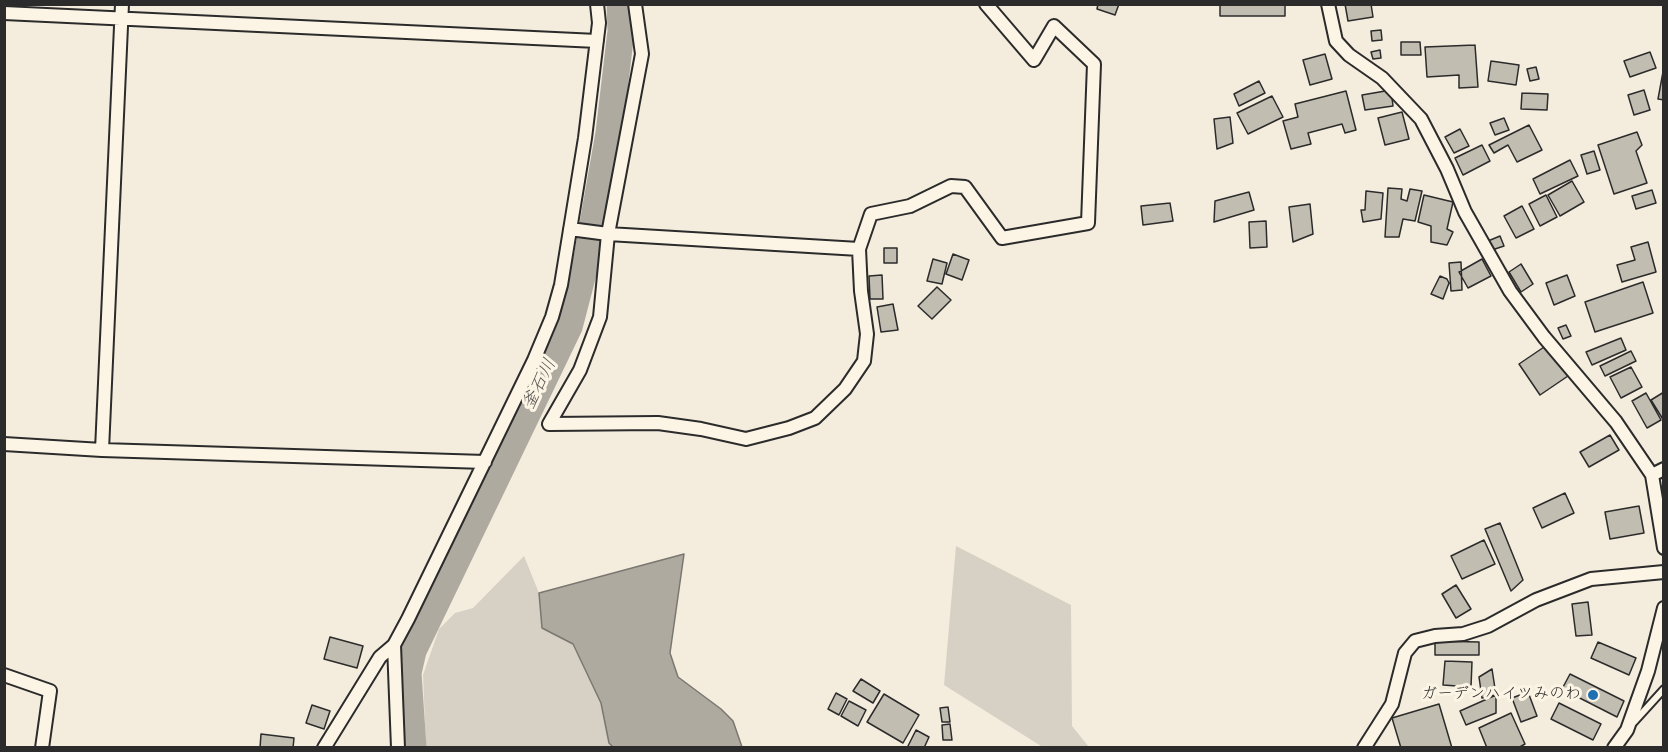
<!DOCTYPE html>
<html>
<head>
<meta charset="utf-8">
<style>
	body { margin:0 }
	#map { position:relative; width:1668px; height:752px; overflow:hidden; background:#f4edde; font-family:Kalam,sans-serif }
	canvas { display:block }
	.frame { position:absolute; inset:0; border:6px solid #2b2b2b; pointer-events:none }
</style>
</head>
<body>
<div id="map">
<canvas width="1668" height="752"></canvas>
<div class="frame"></div>
</div>
<script>
const g = document.querySelector('canvas').getContext('2d');
g.lineJoin = 'round';
function fillPath(path, color) { g.fillStyle = color; g.fill(path, 'evenodd'); }
const poly = rows => new Path2D(rows.map(r => 'M' + r).join(''));
function strokePath(path, color, width, dash) { g.strokeStyle = color; g.lineWidth = width; g.lineCap = dash ? 'butt' : 'round'; g.setLineDash(dash || []); g.stroke(path); }
function write(font, color, halo, rows, align = 'center') {
  g.font = font + ' Kalam,"Klee One",sans-serif'; g.lineWidth = 6; g.setLineDash([]); g.textBaseline = 'middle'; g.strokeStyle = halo; g.fillStyle = color; for (const [text, x, y, turn = 0] of rows) {
    g.save(); g.translate(x, y); g.rotate((+turn || 0) * Math.PI / 180); g.textAlign = isNaN(turn) ? turn : align; if (halo) g.strokeText(text, 0, 0); g.fillText(text, 0, 0); g.restore();
  }
}
const green = poly([
	[956,546,1071,605,1072,726,1089,747,1041,746,944,685],
	[524,556,539,593,542,628,572,644,601,703,609,743,613,747,426,747,423,675,439,629,455,613,473,608]
]);
const water = poly([
	[684,554,670,653,678,677,721,709,733,721,742,747,613,747,609,743,601,703,573,644,542,628,539,593,684,554]
]);
const river = poly([
	[413,748,408,673,413,651,569,327,587,258,609,133,621,31,620,4]
]);
const building = poly([
	[1098,4,1119,4,1115,15,1097,9,1098,4],
	[1220,4,1285,4,1285,16,1220,16,1220,4],
	[1345,4,1371,4,1373,17,1348,21,1345,4],
	[1381,30,1382,40,1372,41,1371,31,1381,30],
	[1401,42,1420,42,1421,55,1401,55,1401,42],
	[1475,45,1478,87,1459,88,1459,75,1427,77,1425,47,1475,45],
	[1380,50,1381,58,1373,59,1371,52,1380,50],
	[1650,52,1656,68,1630,77,1624,61,1650,52],
	[1325,54,1332,79,1310,85,1303,60,1325,54],
	[1491,61,1519,65,1516,85,1488,81,1491,61],
	[1536,67,1539,79,1530,81,1527,69,1536,67],
	[1663,72,1664,72,1664,100,1658,99,1663,72],
	[1259,81,1265,93,1239,106,1234,94,1259,81],
	[1391,90,1393,106,1365,110,1362,95,1391,90],
	[1644,90,1650,110,1634,115,1628,95,1644,90],
	[1346,91,1356,130,1345,133,1342,124,1308,133,1311,144,1291,149,1283,121,1298,117,1295,104,1346,91],
	[1522,93,1548,94,1547,110,1521,109,1522,93],
	[1272,96,1283,117,1248,134,1237,113,1272,96],
	[1402,112,1409,139,1385,145,1378,118,1402,112],
	[1230,117,1233,143,1217,149,1214,119,1230,117],
	[1504,118,1509,130,1495,135,1490,123,1504,118],
	[1529,125,1542,150,1517,162,1508,145,1494,153,1489,145,1529,125],
	[1460,129,1469,146,1454,153,1445,137,1460,129],
	[1637,132,1642,145,1636,151,1647,183,1614,194,1598,145,1637,132],
	[1482,145,1490,161,1463,175,1455,158,1482,145],
	[1594,151,1600,170,1587,174,1581,155,1594,151],
	[1570,160,1578,176,1540,194,1533,179,1570,160],
	[1572,181,1584,202,1560,216,1548,195,1572,181],
	[1388,188,1402,189,1401,199,1407,201,1410,189,1422,191,1415,221,1403,219,1399,237,1385,237,1388,188],
	[1652,190,1656,203,1636,209,1632,196,1652,190],
	[1366,191,1383,193,1381,219,1363,222,1361,210,1365,210,1366,191],
	[1249,192,1254,210,1214,222,1215,201,1249,192],
	[1424,195,1453,202,1447,229,1453,232,1447,245,1431,242,1431,226,1418,222,1424,195],
	[1546,195,1557,217,1540,226,1529,204,1546,195],
	[1170,203,1173,221,1143,225,1141,206,1170,203],
	[1310,204,1313,234,1293,242,1289,207,1310,204],
	[1522,206,1534,229,1516,238,1504,216,1522,206],
	[1266,221,1267,247,1250,248,1249,222,1266,221],
	[1500,236,1504,246,1492,250,1488,241,1500,236],
	[1648,242,1656,272,1622,282,1617,265,1635,260,1631,247,1648,242],
	[884,248,897,248,897,263,884,263,884,248],
	[953,254,969,260,962,280,946,274,953,254],
	[933,259,947,263,942,284,927,281,933,259],
	[1482,259,1491,276,1468,288,1459,272,1482,259],
	[1461,262,1462,290,1451,291,1449,263,1461,262],
	[1521,264,1533,284,1521,292,1509,272,1521,264],
	[882,275,883,299,870,299,869,276,882,275],
	[1567,275,1575,296,1554,305,1546,283,1567,275],
	[1440,276,1447,279,1449,283,1443,299,1431,294,1440,276],
	[1643,282,1653,313,1595,332,1585,302,1643,282],
	[937,287,951,300,932,319,918,306,937,287],
	[893,304,898,330,881,332,877,307,893,304],
	[1566,325,1571,336,1563,339,1558,328,1566,325],
	[1621,338,1626,350,1592,365,1586,352,1621,338],
	[1547,345,1568,376,1540,395,1519,364,1547,345],
	[1631,351,1636,361,1605,376,1600,366,1631,351],
	[1631,367,1642,387,1621,398,1610,377,1631,367],
	[1664,392,1664,421,1651,400,1664,392],
	[1646,393,1661,420,1647,428,1632,401,1646,393],
	[1610,435,1619,450,1589,467,1580,452,1610,435],
	[1565,493,1574,513,1542,528,1533,508,1565,493],
	[1639,506,1644,533,1610,539,1605,512,1639,506],
	[1500,523,1523,580,1511,591,1485,529,1500,523],
	[1484,540,1495,564,1462,579,1451,556,1484,540],
	[1456,585,1471,609,1456,618,1442,594,1456,585],
	[1588,602,1592,635,1576,636,1572,604,1588,602],
	[330,637,363,646,357,668,324,659,330,637],
	[1435,641,1479,642,1479,655,1435,655,1435,641],
	[1598,642,1636,658,1629,675,1591,658,1598,642],
	[1445,661,1472,662,1471,687,1443,685,1445,661],
	[1492,669,1496,695,1482,698,1479,677,1492,669],
	[1570,674,1624,701,1617,717,1562,689,1570,674],
	[861,679,880,691,873,703,853,691,861,679],
	[1528,692,1537,716,1521,722,1512,698,1528,692],
	[836,693,847,699,839,715,828,709,836,693],
	[884,694,919,715,903,743,867,722,884,694],
	[1496,695,1496,713,1466,725,1460,711,1496,695],
	[849,701,866,710,858,726,841,716,849,701],
	[1559,703,1601,724,1593,740,1551,719,1559,703],
	[1439,704,1452,748,1401,748,1392,718,1439,704],
	[312,705,330,711,324,729,306,723,312,705],
	[948,707,950,722,942,722,940,708,948,707],
	[1511,713,1525,744,1518,748,1487,748,1479,728,1511,713],
	[950,724,952,740,943,740,942,725,950,724],
	[916,730,929,737,924,748,907,748,916,730],
	[261,734,294,738,293,748,260,748,261,734]
]);
const lane = poly([
	[1634,722,1664,689]
]);
const street = poly([
	[635,4,642,54,608,234,600,317,580,370,549,424,658,423,701,429,746,439,789,428,815,418,845,389,864,361,867,334,861,291,859,249,871,214,910,206,951,186,965,187,1002,238,1088,223,1094,64,1054,26,1034,60,986,4],
	[1328,4,1336,41,1349,55,1382,78,1421,119,1447,169,1465,212,1510,291,1544,337,1616,422,1652,475,1664,548],
	[4,13,597,41],
	[570,229,608,234,859,249],
	[4,444,102,450,485,462],
	[102,450,122,4],
	[1652,475,1664,469],
	[394,645,398,748],
	[4,675,50,691,42,748],
	[324,748,380,657,394,645,408,619,534,360,552,317,561,285,585,138,599,23,597,4],
	[1364,748,1392,704,1405,653,1415,641,1435,636,1463,634,1488,626,1536,600,1591,579,1664,572],
	[1614,748,1627,730,1648,671,1664,608]
]);
const markers = [
	[1593,695,6,"#1f6fb2"]
];
const poiNames = [
	["ガーデンハイツみのわ",1581,695]
];
const waterNames = [
	["釜石川",541,385,-64]
];
fillPath(green, '#d6d1c4');
fillPath(water, '#afaaa0');
strokePath(water, '#7a7771', 1.5);
strokePath(river, '#afaaa0', 27);
fillPath(building, '#c2bdb1');
strokePath(building, '#2b2b2b', 1.5);
strokePath(lane, '#2b2b2b', 10);
strokePath(street, '#2b2b2b', 16);
strokePath(lane, '#fcf5e5', 6);
strokePath(street, '#fcf5e5', 12);
for (const [x, y, r, color] of markers) { const dot = new Path2D(); dot.arc(x, y, r, 0, 2 * Math.PI); g.fillStyle = color; g.fill(dot); strokePath(dot, '#fcf5e5', 2); }
write('16px', '#2b2b2b', '#fcf5e5', poiNames, 'right');
write('italic 18px', '#595754', '#fcf5e5', waterNames);
</script>
</body>
</html>
